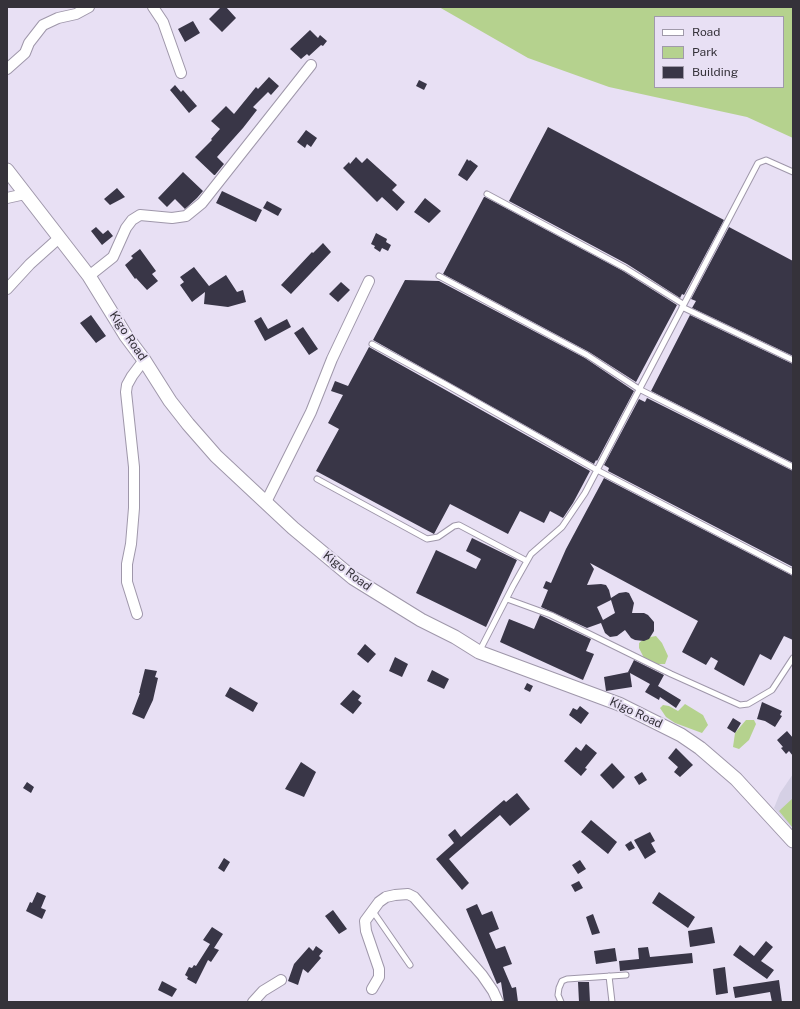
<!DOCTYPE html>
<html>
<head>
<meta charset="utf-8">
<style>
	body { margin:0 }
	#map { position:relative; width:800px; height:1009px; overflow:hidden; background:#e8e0f4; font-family:"Public Sans",sans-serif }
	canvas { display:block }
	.frame { position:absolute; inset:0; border:8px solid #35323a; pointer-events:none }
	.legend { position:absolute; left:654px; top:16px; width:130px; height:72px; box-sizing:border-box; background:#e8e0f4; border:1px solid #a09aaa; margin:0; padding:5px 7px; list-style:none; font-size:12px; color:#35323a }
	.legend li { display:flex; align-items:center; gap:8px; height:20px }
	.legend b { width:20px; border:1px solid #a09aaa }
</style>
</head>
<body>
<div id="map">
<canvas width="800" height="1009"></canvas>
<div class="frame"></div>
<ul class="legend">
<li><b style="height:5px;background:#fff"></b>Road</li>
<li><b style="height:11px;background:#b5d28e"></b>Park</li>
<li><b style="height:11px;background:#393647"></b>Building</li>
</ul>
</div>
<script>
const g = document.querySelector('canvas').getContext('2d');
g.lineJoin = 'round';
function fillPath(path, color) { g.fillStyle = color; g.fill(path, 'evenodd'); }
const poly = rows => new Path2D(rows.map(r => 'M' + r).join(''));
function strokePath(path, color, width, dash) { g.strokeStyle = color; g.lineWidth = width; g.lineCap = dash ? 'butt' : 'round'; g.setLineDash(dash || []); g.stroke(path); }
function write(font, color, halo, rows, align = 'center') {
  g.font = font + ' "Public Sans",sans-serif'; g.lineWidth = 4; g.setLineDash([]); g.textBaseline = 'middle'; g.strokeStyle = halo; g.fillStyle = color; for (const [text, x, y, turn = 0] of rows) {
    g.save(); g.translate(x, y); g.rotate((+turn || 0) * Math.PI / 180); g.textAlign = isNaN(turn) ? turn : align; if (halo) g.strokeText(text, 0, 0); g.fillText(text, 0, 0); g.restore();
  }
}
const commercial = poly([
	[793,774,793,829,774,808,780,793]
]);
const green = poly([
	[439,7,793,7,793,138,747,117,609,87,528,58],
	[655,17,783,17,783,87,655,87],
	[656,636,662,643,668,656,665,664,656,664,644,658,639,648,639,643,645,638],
	[685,704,703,715,708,725,702,733,675,723,666,717,660,708,663,705,669,706,678,711],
	[746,720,754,720,756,724,749,740,739,749,733,747,735,733],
	[793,798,793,828,779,811]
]);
const building = poly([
	[221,7,226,7,236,18,222,32,209,19],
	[193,21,200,33,185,42,178,29],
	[310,30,318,38,320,35,327,41,323,46,321,45,309,56,307,54,301,59,290,49],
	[269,77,279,86,271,95,268,92,253,107,257,110,243,128,217,157,224,164,215,175,214,175,195,157,212,140,211,139,220,129,211,121,226,106,234,114,256,87,258,89],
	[419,80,427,84,424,90,416,86],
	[175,85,181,92,183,90,197,106,189,113,170,90],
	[548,127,724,220,684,295,682,294,680,298,627,264,509,201],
	[306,130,317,138,311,147,307,144,305,148,297,142],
	[356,157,362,163,367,158,397,185,392,190,405,202,397,211,382,197,377,202,343,168,349,162,350,164],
	[467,159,469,161,470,160,478,166,467,181,458,175],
	[183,172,203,191,197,198,185,209,175,199,167,207,158,198],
	[117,188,125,197,110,205,104,199],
	[222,191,262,210,256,222,216,203],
	[485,197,623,271,677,305,636,382,589,352,443,274,484,197],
	[425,198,441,211,429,223,414,212],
	[267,201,282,209,278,216,263,208],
	[96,227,103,234,108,230,113,236,102,245,91,231],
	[729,227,793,261,793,356,692,308,696,301,691,299],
	[376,233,387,239,386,242,391,245,388,251,382,248,380,252,374,248,375,246,371,244],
	[323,243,331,252,291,294,281,285,312,252,313,253],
	[140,249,156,271,152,274,158,281,147,290,136,278,135,279,125,265,133,258,131,256],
	[194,267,209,286,226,275,237,292,243,290,246,302,228,307,204,304,205,292,192,302,180,285,184,282,180,277],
	[405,280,439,281,585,358,634,391,597,461,596,460,594,464,373,340],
	[341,282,350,290,338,302,329,294],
	[91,315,106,336,96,343,80,323],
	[690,315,793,364,793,463,651,391],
	[261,317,268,329,287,319,291,327,265,341,254,321],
	[303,327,318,349,309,355,294,333],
	[369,347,590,471,573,503,563,518,550,511,544,523,520,511,508,534,450,504,434,534,316,471,339,429,328,423,343,395,331,391,335,381,348,386],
	[647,398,793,471,793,567,608,471,609,468,604,465,639,399,645,402],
	[604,478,793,576,793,640,784,636,771,660,760,654,744,686,714,669,718,661,711,657,706,665,682,652,698,621,590,563,594,569,587,585,601,584,606,585,609,590,611,598,619,593,626,592,629,593,634,603,632,613,644,613,648,615,654,622,654,631,649,639,644,641,635,640,631,638,625,630,617,636,610,637,605,633,601,623,587,628,541,607,548,590,543,588,546,581,551,583,566,549],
	[611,600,615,613,603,620,597,607],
	[472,538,517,560,486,627,416,593,436,550,476,569,481,559,466,551],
	[540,615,591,639,586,651,594,654,583,680,500,642,509,619,534,629],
	[365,644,376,654,368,663,357,654],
	[395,657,408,664,402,677,389,671],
	[634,660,664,675,658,686,681,700,676,708,660,697,659,700,645,692,650,684,630,673,632,687,606,691,604,677,629,672,628,672],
	[145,669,157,671,155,677,158,678,153,700,144,719,132,714,140,693,139,693],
	[432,670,449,679,444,689,427,681],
	[527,683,533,686,530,692,524,689],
	[230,687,258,703,253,712,225,696],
	[353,690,361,696,358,700,362,703,353,714,340,704],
	[762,702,782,711,780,715,782,716,775,727,765,721,757,719],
	[580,706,589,713,581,724,569,715,573,708,577,710],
	[733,718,741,723,735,733,727,728],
	[787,731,793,738,793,756,789,751,786,754,781,748,783,747,777,740],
	[586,744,597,753,585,768,587,769,581,776,564,761,576,747,581,751],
	[676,748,693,765,680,777,674,772,678,767,668,758],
	[301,762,316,772,304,797,285,789],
	[612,763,625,777,613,789,600,775],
	[642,772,647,780,639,785,634,777],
	[27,782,34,787,31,793,23,788],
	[517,793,530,809,510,826,500,815,449,859,469,883,462,890,436,859,454,843,448,835,455,829,461,837,504,800,506,802],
	[591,820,617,842,608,854,581,832],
	[650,832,655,841,651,843,656,852,645,859,634,840],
	[631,841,635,848,629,851,625,845],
	[224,858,230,862,224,872,218,868],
	[580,860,586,869,578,874,572,865],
	[579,881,583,888,575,892,571,885],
	[37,892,46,896,41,908,46,910,42,919,26,911,30,902,32,903],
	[659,892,695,917,688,928,652,903],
	[477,904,482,915,492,911,499,929,489,933,496,949,505,946,512,964,503,967,512,988,516,987,518,1002,504,1002,501,982,497,984,466,909],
	[333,910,347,929,339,934,325,916],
	[593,914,600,933,592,935,586,917],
	[212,927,223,934,214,948,219,950,211,962,208,960,196,984,187,979,188,977,185,975,189,967,192,968,194,965,196,966,210,944,203,940],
	[712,927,715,943,690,947,688,931],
	[766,941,773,947,761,961,774,970,767,979,733,955,740,945,754,956],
	[316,946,323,951,319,956,321,958,308,973,303,969,298,985,288,981,294,964,309,947,313,951],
	[648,947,650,957,692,953,693,963,620,971,619,961,639,959,638,948],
	[615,948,617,961,596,964,594,951],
	[725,967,728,993,716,995,713,969],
	[779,980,782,1002,772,1002,770,992,735,998,733,987],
	[162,981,177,989,172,997,158,990],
	[578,982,589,982,590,1002,579,1002]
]);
const service = poly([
	[487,194,625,268,683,304],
	[439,276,587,355,639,389,793,467],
	[682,307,793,360],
	[372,344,445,384,597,470,793,572],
	[317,479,427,539,438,537,454,526,459,525,527,561],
	[507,599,551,615,671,674,740,705,748,704,772,690,793,658],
	[479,652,513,586,531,554,562,527,585,493,758,163,766,160,793,172],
	[372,910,410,965],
	[609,976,612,1002],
	[561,1002,558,995,559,988,562,981,567,979,626,975]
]);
const minor = poly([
	[153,7,163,22,181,73],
	[7,69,25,53,29,43,43,25,58,18,76,14,89,7],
	[7,198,25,194],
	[89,276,113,257,126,228,132,220,140,215,172,218,186,216,202,203,311,65],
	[7,289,30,264,59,238],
	[266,502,311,412,332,359,369,281],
	[137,614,127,582,127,564,131,544,134,508,134,467,126,392,127,385,132,376,144,360],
	[372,989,379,977,379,969,366,931,365,921,379,902,386,897,395,895,408,894,414,897,482,975,493,991,498,1002],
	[253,1002,263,991,281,980]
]);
const tertiary = poly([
	[7,170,89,276,126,336,144,360,170,401,188,424,216,456,293,528,353,578,421,620,455,637,479,652,619,704,681,735,700,748,736,779,793,841]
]);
const streetNames = [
	["Kigo Road",128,336,56],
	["Kigo Road",347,571,37],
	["Kigo Road",636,713,25]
];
fillPath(commercial, '#d5d0e5');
fillPath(green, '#b5d28e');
fillPath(building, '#393647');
strokePath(service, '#9f97aa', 7);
strokePath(minor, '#9f97aa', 12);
strokePath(tertiary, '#9f97aa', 15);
strokePath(service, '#fff', 5);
strokePath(minor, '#fff', 10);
strokePath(tertiary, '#fff', 13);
write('12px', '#35323a', '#e8e0f4', streetNames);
</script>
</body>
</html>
